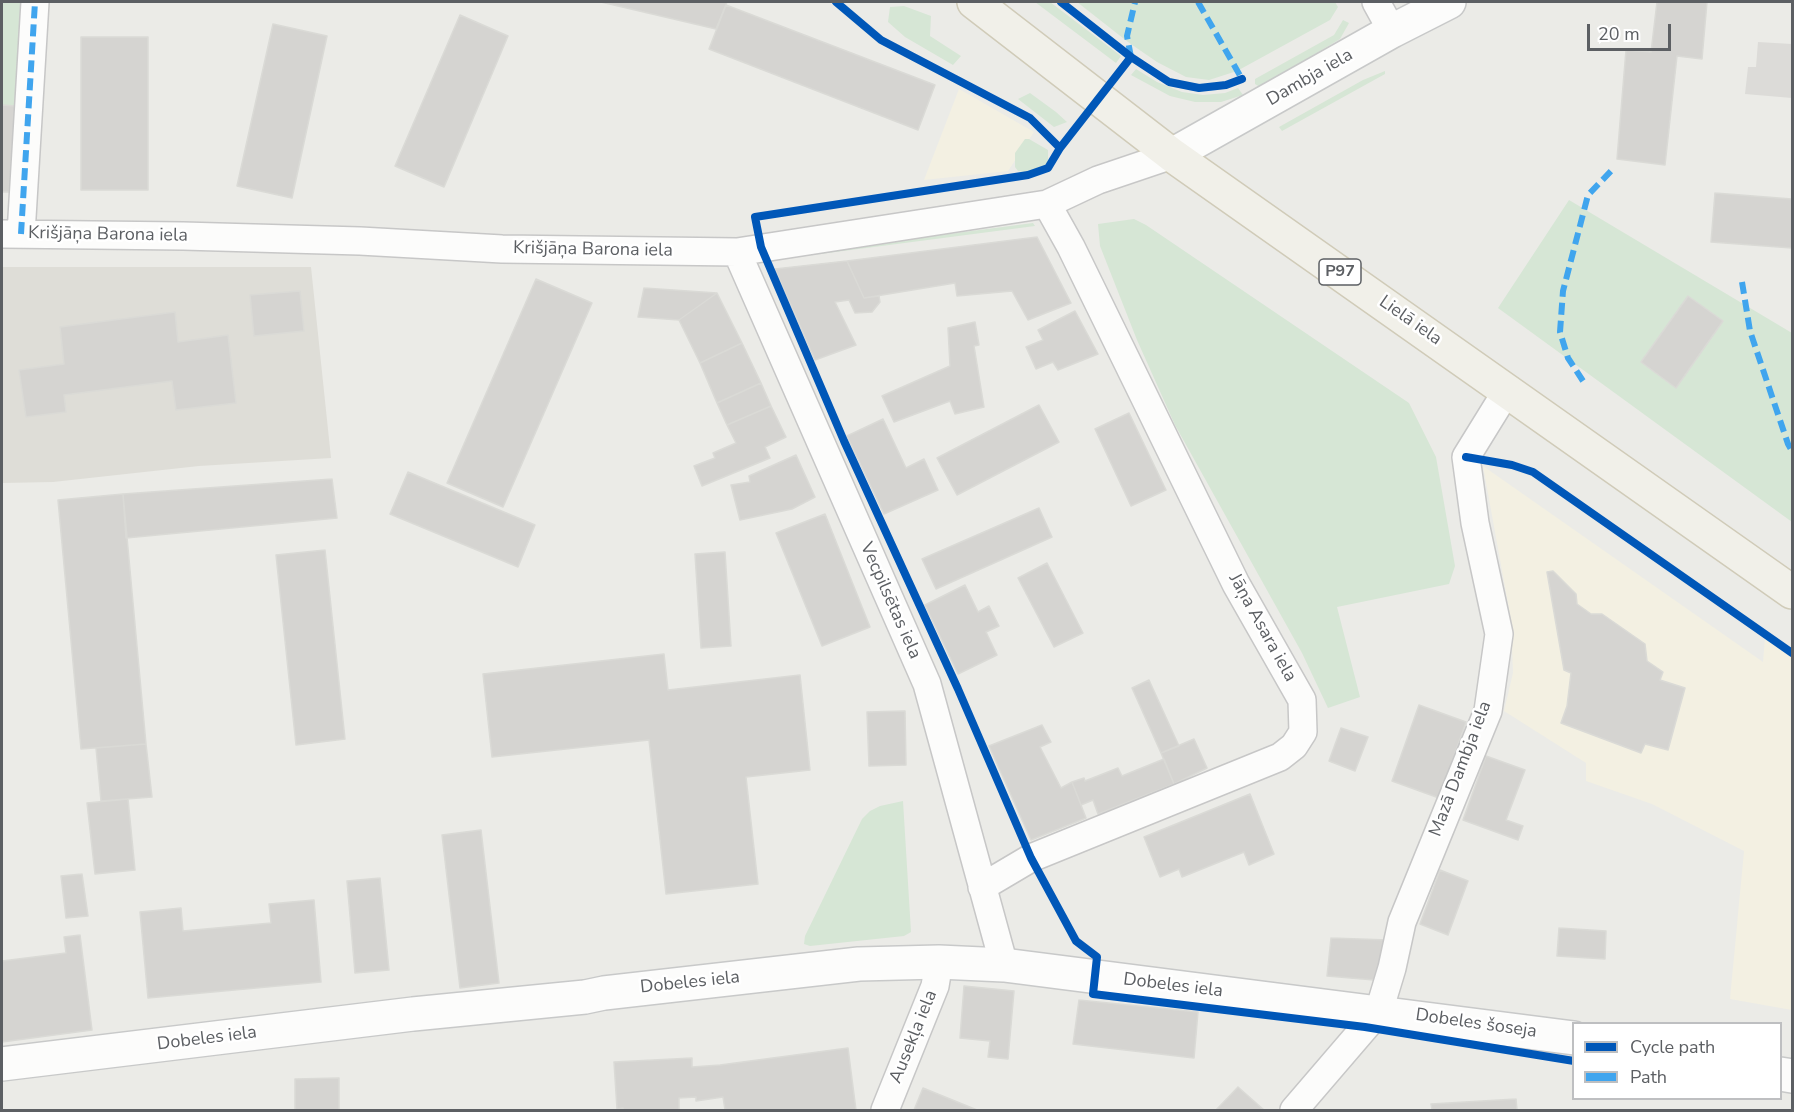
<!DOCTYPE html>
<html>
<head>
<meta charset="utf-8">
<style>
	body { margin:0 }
	#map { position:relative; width:1794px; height:1112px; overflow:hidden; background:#ebebe7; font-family:"Nunito Sans",sans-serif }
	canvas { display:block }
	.frame { position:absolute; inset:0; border:3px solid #5c5f63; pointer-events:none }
	.legend { position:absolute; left:1572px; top:1022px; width:210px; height:78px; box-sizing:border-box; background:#fff; border:2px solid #bebfc1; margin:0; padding:8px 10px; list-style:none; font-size:18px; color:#5c5f63 }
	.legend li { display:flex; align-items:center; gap:12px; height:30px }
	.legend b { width:30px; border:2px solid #bebfc1 }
	.scale { position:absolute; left:1587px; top:24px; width:84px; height:27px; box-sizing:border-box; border:3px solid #5c5f63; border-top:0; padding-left:8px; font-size:18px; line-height:21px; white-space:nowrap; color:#5c5f63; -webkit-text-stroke:4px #fff; paint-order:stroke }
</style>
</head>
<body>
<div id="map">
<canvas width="1794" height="1112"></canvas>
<div class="frame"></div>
<ul class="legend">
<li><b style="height:8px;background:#0057b8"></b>Cycle path</li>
<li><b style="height:8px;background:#40a5ee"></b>Path</li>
</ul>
<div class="scale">20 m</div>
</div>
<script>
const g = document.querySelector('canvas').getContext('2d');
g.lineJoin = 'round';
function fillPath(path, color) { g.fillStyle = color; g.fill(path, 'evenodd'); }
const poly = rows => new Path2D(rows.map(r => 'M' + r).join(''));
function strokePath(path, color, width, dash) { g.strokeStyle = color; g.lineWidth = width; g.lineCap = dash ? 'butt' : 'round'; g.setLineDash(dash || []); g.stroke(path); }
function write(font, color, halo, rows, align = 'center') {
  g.font = font + ' "Nunito Sans",sans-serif'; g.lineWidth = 5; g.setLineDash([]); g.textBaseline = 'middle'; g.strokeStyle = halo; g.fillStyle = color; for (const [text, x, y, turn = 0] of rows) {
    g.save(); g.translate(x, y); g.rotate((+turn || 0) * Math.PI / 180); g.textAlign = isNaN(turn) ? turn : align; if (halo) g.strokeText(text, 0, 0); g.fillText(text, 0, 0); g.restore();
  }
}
const commercial = poly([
	[959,89,1034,132,1008,171,924,180],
	[1483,466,1763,662,1765,638,1792,657,1792,1010,1730,999,1744,851,1652,804,1586,781,1586,763,1504,711,1513,673,1511,620]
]);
const industrial = poly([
	[1758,42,1792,44,1792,98,1745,94,1748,67,1756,67]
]);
const education = poly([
	[2,267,311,267,331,458,199,466,53,482,2,483]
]);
const green = poly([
	[2,2,23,2,15,106,2,105],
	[1035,2,1050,2,1121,56,1116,63],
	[1077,2,1335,2,1338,7,1330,20,1237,71,1209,80,1186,77,1157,62,1128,42],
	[904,6,931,16,930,36,961,56,953,65,905,37,888,22,890,7],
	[1343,20,1349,23,1340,39,1260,87,1255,84,1255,79,1334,35],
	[1136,69,1157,82,1182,92,1203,95,1225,93,1238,88,1243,95,1221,102,1195,102,1170,96,1131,75],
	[1385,71,1385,74,1282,131,1279,127,1363,80],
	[1030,93,1056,112,1067,122,1054,127,1018,99],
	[1025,139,1029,139,1048,150,1048,161,1044,167,1024,172,1018,171,1015,167,1015,153],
	[1569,200,1792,333,1792,522,1498,308],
	[1134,219,1146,225,1409,403,1436,457,1455,566,1449,584,1337,607,1360,697,1328,708,1302,653,1175,425,1137,340,1100,246,1098,224],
	[1033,223,1035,226,774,260,772,257],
	[903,801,911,932,904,936,810,946,804,944,805,936,862,819,870,811,880,806]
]);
const building = poly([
	[601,2,727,2,716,29,601,2],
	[1657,2,1707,2,1702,59,1677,56,1665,165,1617,159,1626,50,1651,52,1657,2],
	[726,5,935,85,918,130,709,49,726,5],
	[460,15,508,36,444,187,395,166,460,15],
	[273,24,327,36,292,198,237,186,273,24],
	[81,37,148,37,148,190,81,190,81,37],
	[2,105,15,106,9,192,2,192,2,105],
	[1715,193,1792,199,1792,248,1711,242,1715,193],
	[1037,237,1071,303,1028,320,1012,291,957,296,955,283,864,298,847,261,1037,237],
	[847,261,864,298,879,296,880,302,872,312,855,313,849,300,835,302,856,345,815,360,775,269,847,261],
	[536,279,592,303,503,507,447,483,536,279],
	[644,288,717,293,679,320,638,317,644,288],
	[300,291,304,331,254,336,250,295,300,291],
	[717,293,742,343,700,363,679,320,717,293],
	[1688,296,1723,321,1676,388,1641,362,1688,296],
	[1075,311,1098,354,1058,370,1053,362,1036,369,1026,347,1043,340,1038,330,1075,311],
	[175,312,178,342,228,335,236,403,176,410,172,381,64,395,66,412,26,417,19,370,64,364,60,327,175,312],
	[975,322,979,345,974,346,984,407,955,414,950,401,894,422,882,396,950,366,948,328,975,322],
	[742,343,761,383,717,403,700,363,742,343],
	[761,383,771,406,727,425,717,403,761,383],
	[1039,405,1059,442,957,495,937,458,1039,405],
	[771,406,786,437,765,447,770,458,702,486,694,466,715,458,713,453,736,443,727,425,771,406],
	[1129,413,1166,490,1131,506,1095,429,1129,413],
	[883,419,906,468,924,459,938,490,884,514,847,436,883,419],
	[796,455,815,497,792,509,740,520,731,485,750,482,749,476,796,455],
	[408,472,535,525,518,567,390,514,408,472],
	[332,479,337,518,126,538,123,494,332,479],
	[123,494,146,744,81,749,58,500,123,494],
	[1039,508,1052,537,936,589,922,559,1039,508],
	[825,514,870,627,822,646,776,533,825,514],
	[325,550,345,739,296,745,276,555,325,550],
	[725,552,731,646,701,648,695,554,725,552],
	[1047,563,1083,633,1054,647,1018,578,1047,563],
	[1553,571,1576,594,1577,604,1591,614,1602,614,1645,644,1647,661,1663,672,1660,680,1685,688,1668,750,1645,744,1641,753,1561,723,1567,706,1571,673,1564,670,1547,572,1553,571],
	[965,585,978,612,989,606,999,626,986,632,997,655,958,674,925,605,965,585],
	[664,654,668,690,800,675,810,770,746,777,758,884,666,894,649,740,492,757,483,674,664,654],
	[1149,680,1179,746,1161,753,1132,688,1149,680],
	[1419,705,1466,722,1439,798,1392,781,1419,705],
	[905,711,906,765,869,766,867,712,905,711],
	[1042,725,1051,742,1040,747,1061,788,1072,782,1086,818,1031,840,989,746,1042,725],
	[1341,728,1368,737,1355,771,1329,761,1341,728],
	[1194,739,1207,768,1174,784,1161,753,1194,739],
	[146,744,152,797,101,801,96,748,146,744],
	[1486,756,1525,770,1506,820,1523,826,1518,840,1463,820,1486,756],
	[1164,759,1174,784,1098,814,1093,800,1081,805,1072,782,1084,778,1085,781,1118,768,1122,776,1164,759],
	[1250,794,1274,854,1249,865,1244,852,1182,877,1179,869,1160,877,1144,837,1250,794],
	[128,799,135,870,95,874,87,803,128,799],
	[481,830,499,983,460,988,442,835,481,830],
	[1440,870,1468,881,1448,935,1420,924,1440,870],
	[82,874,88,916,66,918,61,876,82,874],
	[380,878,389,970,355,973,347,881,380,878],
	[314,900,321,982,148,998,140,912,181,908,183,931,271,923,269,904,314,900],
	[1559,928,1606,931,1605,959,1557,956,1559,928],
	[80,935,92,1030,2,1042,2,961,66,953,64,937,80,935],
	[1331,938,1388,940,1374,980,1327,976,1331,938],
	[964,986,1014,991,1008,1059,988,1057,990,1041,960,1038,964,986],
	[1079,1000,1198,1012,1194,1058,1073,1044,1079,1000],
	[848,1048,856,1110,725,1110,723,1097,696,1101,696,1097,679,1098,679,1110,623,1110,623,1108,617,1109,614,1062,692,1058,692,1067,720,1065,848,1048],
	[339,1078,339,1110,295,1110,295,1079,339,1078],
	[1238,1087,1264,1110,1216,1110,1238,1087],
	[923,1088,977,1110,914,1110,923,1088],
	[1516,1099,1517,1110,1432,1110,1431,1104,1516,1099]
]);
const street = poly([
	[1376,2,1392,31],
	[2,234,183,236,360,241,502,249,737,252,1047,204,1098,180,1172,155],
	[21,234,35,2],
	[737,252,927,684,1004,965],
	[982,887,1031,858,1280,757,1294,746,1303,732,1302,700,1236,584,1071,247,1047,204],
	[885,1110,935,986,939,962],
	[1294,1110,1379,1011,1392,968,1402,922,1488,711,1499,634,1475,523,1466,457,1508,389]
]);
const secondary = poly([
	[1172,155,1392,31,1449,2],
	[2,1064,413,1014,585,997,604,993,859,964,939,962,1004,965,1574,1038],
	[1780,1074,1792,1076]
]);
const primary = poly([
	[974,2,1172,155,1792,592]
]);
const quiet = poly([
	[1198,2,1242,79],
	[1131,57,1127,36,1135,2],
	[21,234,35,2],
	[1742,282,1750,331,1788,444,1792,451],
	[1583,381,1568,358,1560,332,1563,291,1588,195,1613,169]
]);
const cycleway = poly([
	[836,2,881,40,1030,118,1060,148],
	[1061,2,1131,57,1169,82,1199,88,1226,85,1242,79],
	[1131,57,1060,148,1048,168,1028,175,755,217,761,247,844,441,958,689,1031,858,1076,941,1097,957,1093,994,1365,1027,1574,1061],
	[1466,457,1512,465,1533,472,1792,653]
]);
const shields = [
	[1340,272,42]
];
const shieldNames = [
	["P97",1340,272]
];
const streetNames = [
	["Dambja iela",1310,78,-30],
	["Krišjāņa Barona iela",108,235,1],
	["Krišjāņa Barona iela",593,250,1],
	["Lielā iela",1410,321,35],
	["Vecpilsētas iela",890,601,66],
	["Jāņa Asara iela",1262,628,61],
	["Mazā Dambja iela",1461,769,-69],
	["Dobeles iela",690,983,-6],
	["Dobeles iela",1173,986,7],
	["Dobeles šoseja",1476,1024,8],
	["Ausekļa iela",914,1037,-68],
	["Dobeles iela",207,1039,-7]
];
fillPath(commercial, '#f3f0e2');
fillPath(industrial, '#dcdbd8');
fillPath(education, '#deddd7');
fillPath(green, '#d6e6d5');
fillPath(building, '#d5d4d1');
strokePath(building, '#dadad6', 1.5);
strokePath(street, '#c7c7c7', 30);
strokePath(secondary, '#c8c9c9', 36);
strokePath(primary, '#d0cbb8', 36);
strokePath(street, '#fcfcfb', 27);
strokePath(secondary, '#fcfcfb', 33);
strokePath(primary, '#f1f0e9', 33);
strokePath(quiet, '#40a5ee', 6, [12, 6]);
strokePath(cycleway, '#0057b8', 8);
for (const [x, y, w] of shields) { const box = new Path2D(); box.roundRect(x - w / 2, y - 13, w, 26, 4.5); g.fillStyle = '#fff'; g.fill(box); strokePath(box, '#5c5f63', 1.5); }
write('bold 16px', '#5c5f63', null, shieldNames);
write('18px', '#5c5f63', '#fff', streetNames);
</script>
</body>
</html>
